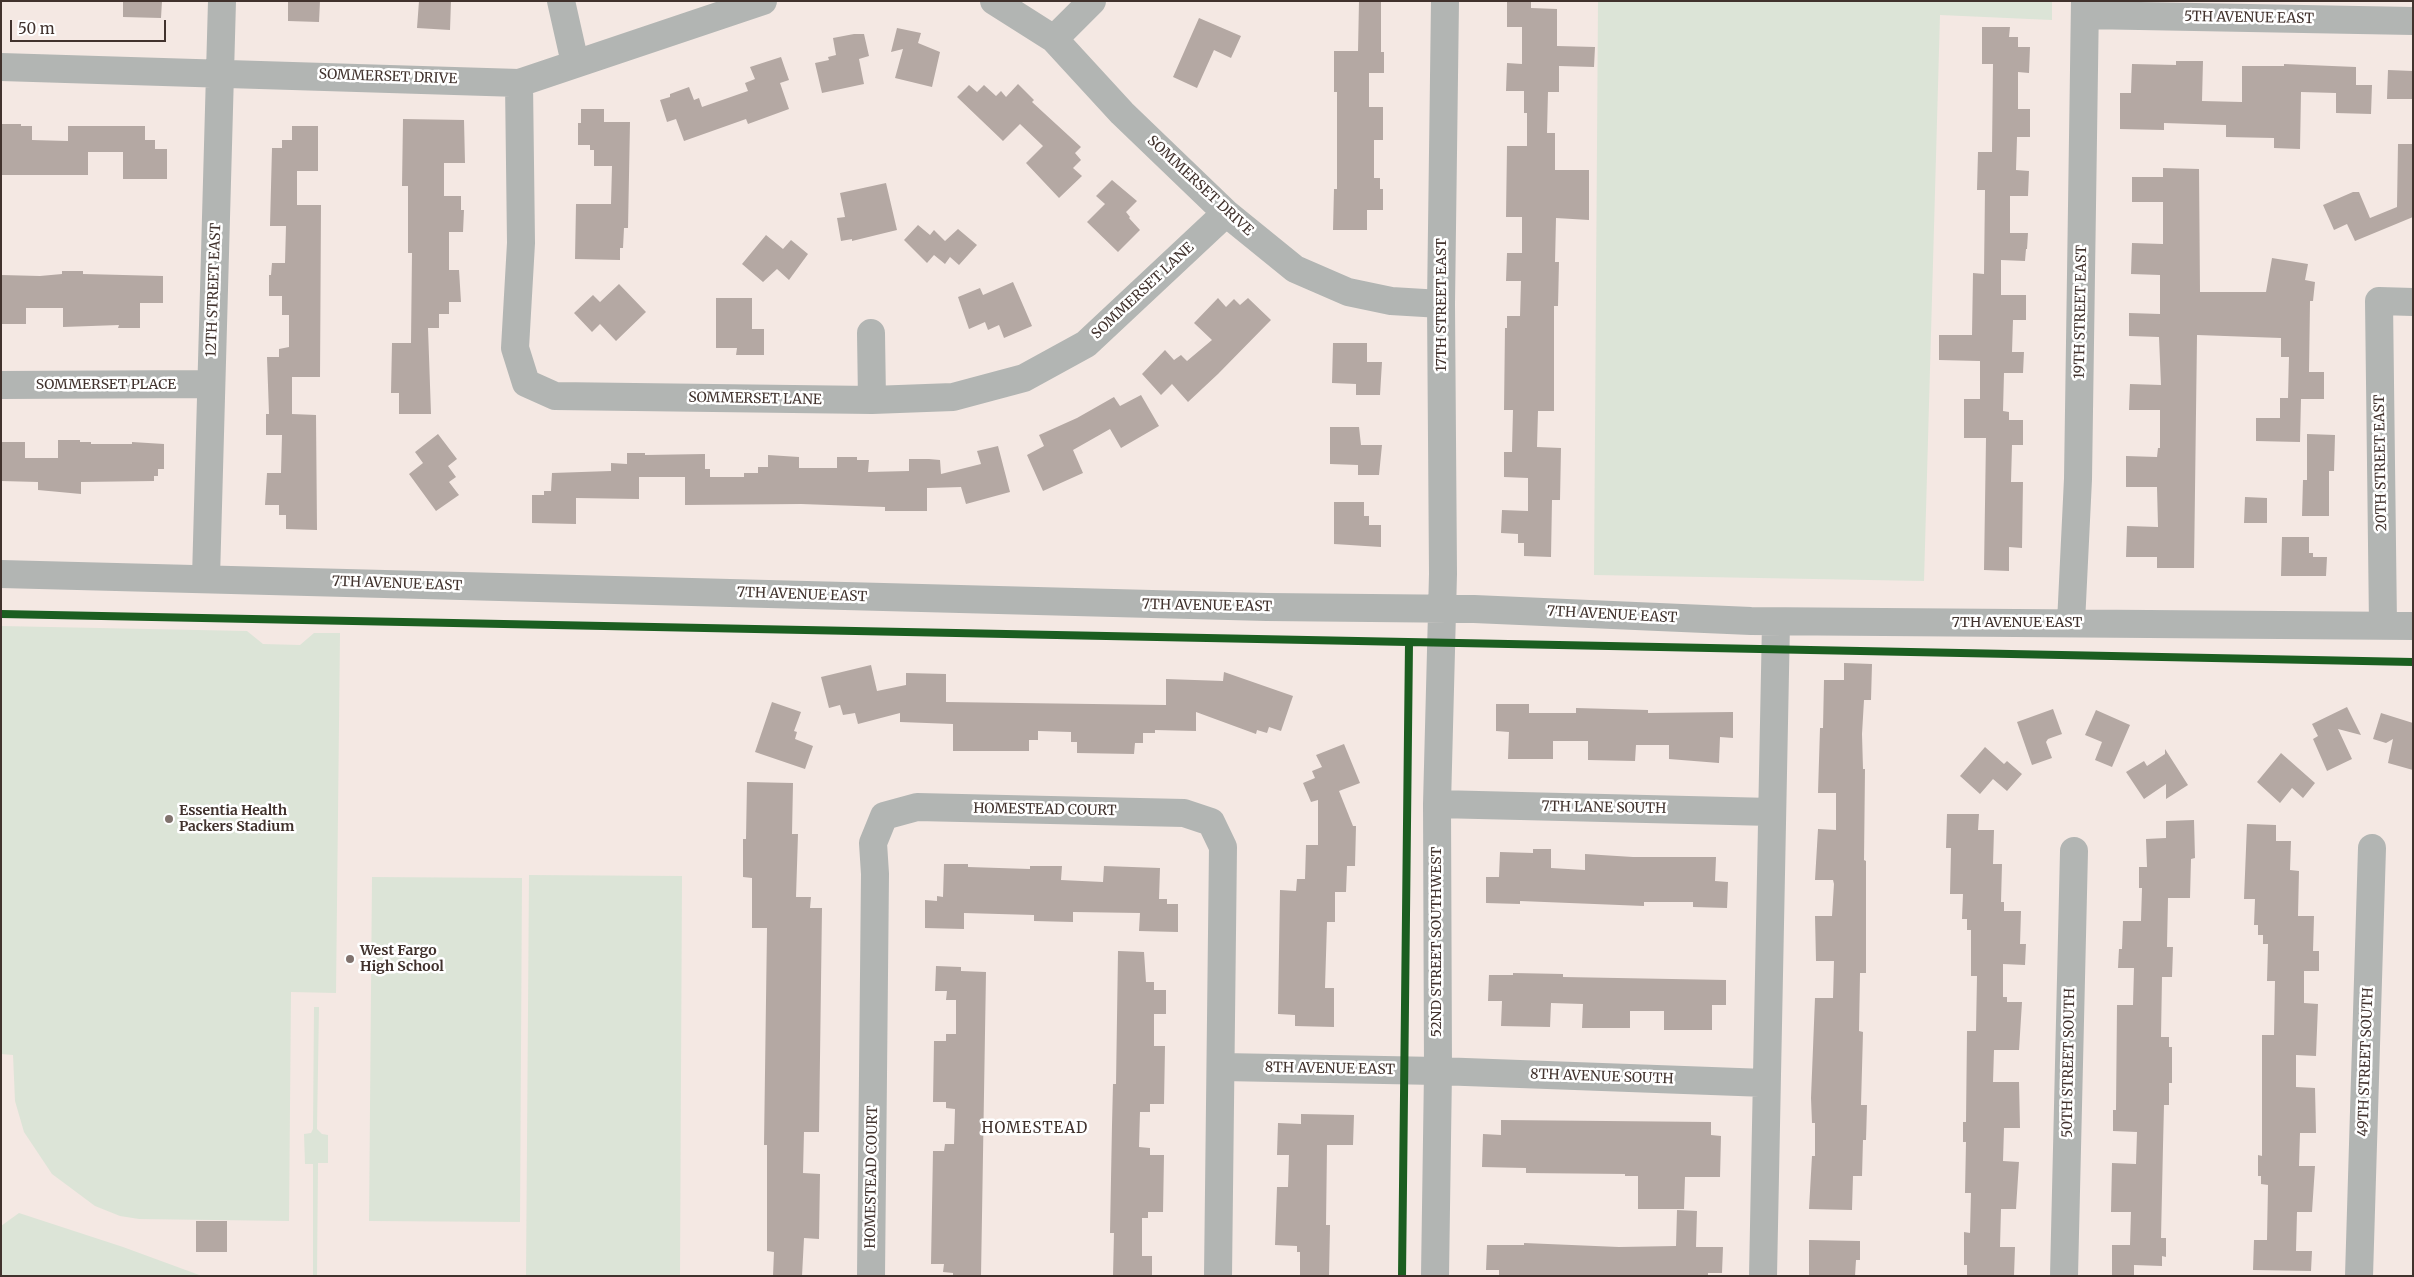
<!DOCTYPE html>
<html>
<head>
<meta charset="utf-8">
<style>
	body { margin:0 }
	#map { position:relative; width:2414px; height:1277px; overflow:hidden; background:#f4e8e3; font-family:Merriweather,serif }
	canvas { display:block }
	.frame { position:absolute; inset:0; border:2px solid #41322d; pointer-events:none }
	.scale { position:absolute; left:10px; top:20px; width:156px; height:22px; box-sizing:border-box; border:2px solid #41322d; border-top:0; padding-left:6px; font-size:15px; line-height:18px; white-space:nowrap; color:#41322d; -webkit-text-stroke:4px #fff; paint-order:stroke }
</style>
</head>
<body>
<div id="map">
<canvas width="2414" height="1277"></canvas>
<div class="frame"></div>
<div class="scale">50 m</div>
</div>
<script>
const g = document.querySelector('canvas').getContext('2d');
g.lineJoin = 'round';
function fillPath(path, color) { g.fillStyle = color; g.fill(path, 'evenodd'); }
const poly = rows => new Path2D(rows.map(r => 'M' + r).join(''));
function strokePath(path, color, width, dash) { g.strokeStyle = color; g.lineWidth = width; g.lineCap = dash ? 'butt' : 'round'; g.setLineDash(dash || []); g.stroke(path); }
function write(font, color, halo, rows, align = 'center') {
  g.font = font + ' Merriweather,serif'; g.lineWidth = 5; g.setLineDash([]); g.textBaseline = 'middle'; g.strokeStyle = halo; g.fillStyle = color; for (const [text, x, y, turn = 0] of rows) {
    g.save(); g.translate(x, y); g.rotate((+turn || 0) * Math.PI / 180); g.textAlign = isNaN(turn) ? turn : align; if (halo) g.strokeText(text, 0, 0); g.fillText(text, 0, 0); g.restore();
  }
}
const green = poly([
	[1598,1,2052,1,2052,20,1940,15,1924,581,1594,575],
	[1,626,247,631,263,644,300,645,314,633,340,633,336,993,291,992,289,1221,139,1219,120,1216,95,1206,52,1174,24,1132,15,1101,13,1055,1,1054],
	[529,875,682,876,680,1276,526,1276],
	[372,877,522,878,520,1222,369,1221],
	[314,1007,319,1007,317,1129,322,1134,328,1135,328,1163,318,1163,317,1276,313,1276,313,1164,305,1164,304,1134,311,1133,313,1129],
	[19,1213,123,1247,202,1276,1,1276,1,1226]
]);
const building = poly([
	[123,1,162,1,161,18,123,17],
	[288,1,320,1,319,22,288,21],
	[419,1,451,1,450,30,417,28],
	[1359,1,1381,1,1381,52,1384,52,1384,73,1369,73,1369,107,1383,107,1383,140,1374,140,1374,178,1380,178,1380,189,1383,189,1383,210,1367,210,1367,230,1333,230,1334,189,1337,189,1337,92,1334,92,1334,51,1358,51],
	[1507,1,1531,1,1531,8,1557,9,1557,46,1595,47,1594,67,1559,66,1559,92,1548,92,1547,133,1555,133,1555,170,1589,170,1589,220,1556,218,1555,262,1559,262,1558,306,1554,306,1554,411,1538,411,1537,447,1561,448,1560,500,1552,500,1551,557,1524,556,1524,543,1518,543,1518,534,1501,533,1502,510,1528,511,1528,478,1504,477,1504,452,1512,452,1513,410,1504,410,1505,328,1507,328,1507,316,1520,316,1521,281,1506,281,1507,253,1522,253,1522,217,1506,217,1507,146,1527,146,1527,113,1524,113,1524,91,1506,91,1507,63,1522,64,1522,27,1507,27],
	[1199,18,1241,36,1231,58,1214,50,1197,88,1173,77],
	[1982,27,2010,27,2009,37,2018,37,2018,47,2030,47,2029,73,2018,72,2018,109,2030,109,2030,137,2017,137,2016,170,2029,171,2028,196,2010,196,2010,233,2028,233,2027,249,2026,249,2025,261,2001,260,2001,295,2026,295,2026,320,2013,320,2012,352,2024,352,2023,373,2004,373,2003,411,2009,412,2009,420,2023,420,2023,445,2012,445,2011,482,2023,482,2022,548,2009,547,2009,571,1984,570,1986,438,1964,438,1964,399,1980,399,1980,361,1939,360,1939,335,1972,335,1973,273,1984,274,1985,190,1977,190,1978,152,1992,152,1993,64,1982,64],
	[897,28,921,33,918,43,940,52,932,87,895,78,903,49,891,52],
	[854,34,864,34,869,56,859,59,864,84,822,93,815,63,829,60,828,57,836,55,833,38],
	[781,57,789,80,780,83,789,109,748,124,746,119,684,141,676,119,667,122,660,100,670,97,670,94,689,87,694,100,699,98,702,107,748,91,745,83,755,79,750,67],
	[2176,61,2203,61,2202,101,2242,102,2242,66,2284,66,2284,64,2356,67,2356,85,2372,85,2371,114,2336,113,2336,93,2301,92,2300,149,2274,148,2274,138,2226,137,2226,125,2164,123,2164,130,2120,129,2120,93,2131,93,2132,64,2176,65],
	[2388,70,2413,71,2413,99,2387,99],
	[1018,84,1034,100,1032,102,1081,147,1075,153,1081,160,1073,168,1082,176,1059,198,1026,163,1043,146,1020,124,1003,141,957,97,969,85,977,92,984,85,996,96,1001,91,1006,97],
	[581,109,604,109,604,122,630,122,628,228,624,228,623,248,620,248,620,260,575,259,576,204,611,204,612,166,594,166,594,150,590,150,590,145,578,145,578,123,581,123],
	[403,119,464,120,465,163,444,163,444,196,461,196,461,210,464,210,463,232,449,232,449,270,459,270,461,302,449,302,449,314,439,314,439,328,428,328,431,414,399,414,399,393,391,393,392,343,411,343,412,253,408,253,408,186,402,186],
	[1,124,21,124,21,126,32,126,32,140,68,141,68,126,145,126,145,140,155,140,155,149,167,149,167,179,123,179,123,152,88,152,88,175,1,175],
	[292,126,318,126,318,171,297,171,297,205,321,205,320,377,292,377,292,414,316,415,317,530,286,529,286,515,279,515,279,505,265,505,267,473,281,473,282,435,266,435,266,414,269,414,267,357,279,357,279,349,289,347,289,315,282,315,282,296,269,296,269,275,271,275,272,263,285,263,286,226,270,226,272,148,282,148,282,140,292,140],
	[2398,144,2413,144,2413,217,2355,241,2347,224,2334,230,2323,205,2353,192,2359,192,2370,218,2397,207],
	[2163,168,2199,169,2200,292,2266,292,2272,258,2308,264,2305,280,2315,282,2313,301,2310,301,2309,372,2324,372,2324,399,2301,399,2300,442,2256,441,2256,418,2280,418,2280,398,2288,398,2289,357,2281,357,2281,338,2197,335,2194,568,2157,568,2157,557,2126,557,2127,526,2158,527,2157,487,2126,487,2126,456,2157,457,2158,448,2160,448,2160,410,2129,410,2130,384,2161,385,2159,337,2129,336,2129,313,2160,314,2160,275,2131,274,2132,243,2163,244,2163,202,2132,202,2132,177,2163,177],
	[1112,180,1137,201,1126,212,1130,217,1129,218,1140,230,1118,252,1087,222,1105,204,1096,196],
	[886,183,897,230,852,241,852,239,841,241,837,218,845,217,840,193],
	[918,225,930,235,934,230,945,241,958,229,977,245,959,265,950,257,945,264,934,255,927,263,904,240],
	[766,235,783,249,791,240,808,254,789,280,777,269,763,282,742,264],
	[62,271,83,271,83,274,163,276,163,303,140,303,140,328,118,328,119,325,63,327,63,308,26,308,26,324,1,324,1,275,40,276,62,274],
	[1013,282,1032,326,1004,338,999,325,988,330,985,322,969,329,958,297,980,288,983,295],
	[619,284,646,312,616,341,600,324,592,332,574,313,593,295,600,302],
	[716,298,752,298,752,329,764,329,764,355,736,355,737,348,716,348],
	[1218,298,1226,307,1234,299,1240,305,1248,298,1271,320,1218,374,1188,402,1172,384,1161,395,1142,374,1165,350,1174,360,1181,355,1187,361,1212,340,1194,323],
	[1333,343,1367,343,1367,362,1382,362,1380,395,1356,395,1356,384,1332,383],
	[1141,395,1159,426,1121,448,1110,429,1073,450,1083,473,1043,491,1027,455,1044,446,1039,435,1077,418,1114,397,1120,406],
	[1330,427,1359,427,1361,445,1382,445,1379,475,1358,475,1358,465,1330,464],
	[438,434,457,459,448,466,456,477,449,482,459,495,436,511,409,474,423,463,415,452],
	[2307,434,2335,435,2334,471,2329,471,2329,516,2302,516,2303,480,2307,480],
	[58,440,80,440,80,442,91,442,91,444,132,444,132,442,164,444,164,469,158,469,158,476,154,476,154,481,81,482,81,494,38,490,38,482,1,481,1,442,25,442,25,458,58,458],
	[998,446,1010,492,966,504,961,487,927,488,927,511,885,511,885,507,801,504,685,505,685,477,639,477,639,499,576,498,576,524,532,523,532,495,544,495,544,491,551,491,552,473,611,471,611,463,627,464,627,453,645,453,645,455,705,454,705,469,710,469,710,477,744,477,744,473,758,473,758,467,768,467,768,455,799,457,799,468,837,468,837,457,857,457,857,460,869,460,868,472,909,471,909,459,929,459,940,460,941,474,981,464,977,451],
	[2245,497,2267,498,2267,523,2244,523],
	[1334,502,1364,502,1364,516,1369,516,1369,525,1381,525,1381,547,1334,544],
	[2282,537,2309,537,2309,553,2313,553,2313,557,2327,557,2326,576,2281,576],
	[1844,663,1872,664,1871,700,1864,700,1862,734,1863,769,1865,769,1864,860,1866,861,1866,973,1860,973,1859,1031,1863,1032,1861,1105,1867,1105,1866,1140,1863,1140,1862,1176,1853,1176,1852,1210,1809,1209,1812,1156,1815,1156,1815,1123,1812,1123,1811,1098,1815,998,1833,998,1834,961,1816,961,1815,916,1832,916,1834,884,1833,880,1815,880,1818,829,1836,830,1836,793,1818,793,1820,728,1823,728,1824,680,1844,680],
	[871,665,877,691,906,685,906,673,946,674,946,702,1166,705,1166,679,1223,681,1224,672,1293,696,1281,731,1269,727,1267,733,1257,730,1256,734,1196,712,1196,731,1155,730,1155,733,1143,733,1143,743,1135,743,1134,754,1077,753,1077,742,1071,742,1071,732,1038,731,1038,740,1029,740,1029,751,953,751,953,724,900,722,900,713,858,724,855,713,843,715,840,705,829,708,821,677],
	[772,702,801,712,794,731,797,732,795,739,813,746,805,769,755,752],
	[1496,704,1529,704,1529,713,1576,713,1576,708,1648,710,1648,713,1733,712,1733,738,1720,737,1719,763,1669,759,1669,745,1636,745,1635,761,1588,760,1588,741,1553,741,1553,759,1508,759,1509,732,1496,731],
	[2347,707,2361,735,2338,729,2352,759,2327,771,2313,739,2318,736,2312,724],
	[2053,709,2062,734,2048,739,2046,742,2052,758,2032,765,2017,722],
	[2096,710,2130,725,2112,767,2095,760,2102,742,2085,735],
	[2381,713,2413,723,2413,770,2388,763,2393,739,2386,743,2373,739],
	[1344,744,1360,783,1339,791,1353,826,1356,826,1355,866,1347,866,1346,892,1335,892,1335,922,1327,922,1325,988,1334,988,1334,1027,1295,1026,1295,1015,1278,1014,1280,890,1296,891,1297,879,1305,879,1306,845,1318,845,1318,800,1311,802,1303,783,1315,778,1312,771,1322,767,1316,755],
	[1985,747,2004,764,2007,761,2022,774,2007,791,1993,779,1980,794,1960,776],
	[2165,749,2188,785,2166,799,2166,784,2144,799,2126,772,2144,761,2147,766,2165,754],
	[2281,753,2315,783,2303,798,2292,788,2280,803,2257,782],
	[747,782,793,783,792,834,798,834,796,897,811,897,810,908,822,908,819,1132,804,1132,803,1173,820,1174,819,1239,804,1238,802,1276,773,1276,774,1252,767,1251,767,1145,764,1145,767,928,752,928,752,878,743,877,743,839,746,839],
	[1947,814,1979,814,1978,830,1994,830,1993,864,2002,864,2001,902,2004,902,2004,911,2021,911,2020,944,2026,944,2025,965,2003,964,2003,997,2007,997,2007,1002,2022,1002,2019,1050,1994,1050,1993,1082,2019,1082,2020,1128,2004,1128,2003,1161,2019,1162,2016,1209,2001,1209,2000,1247,2015,1247,2014,1276,1967,1276,1967,1265,1964,1265,1964,1232,1970,1233,1971,1193,1965,1193,1966,1142,1963,1142,1963,1122,1966,1122,1967,1031,1976,1031,1977,976,1971,976,1971,930,1967,930,1967,919,1962,919,1963,894,1950,894,1951,848,1946,848],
	[2194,820,2195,858,2191,859,2190,898,2168,898,2167,947,2173,947,2172,977,2162,977,2161,1037,2169,1037,2169,1047,2172,1047,2172,1083,2169,1083,2169,1105,2164,1105,2163,1146,2161,1238,2166,1238,2166,1257,2162,1256,2162,1266,2134,1265,2134,1276,2112,1276,2112,1245,2130,1245,2131,1212,2111,1212,2112,1163,2136,1164,2137,1132,2113,1131,2113,1110,2116,1110,2117,1005,2133,1005,2134,968,2118,968,2119,949,2122,949,2123,921,2141,921,2142,888,2139,888,2139,867,2147,867,2146,839,2166,838,2166,821],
	[2247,824,2276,825,2276,841,2291,841,2290,870,2299,871,2298,916,2314,916,2313,951,2319,951,2319,971,2304,971,2304,1003,2318,1004,2316,1056,2296,1055,2296,1087,2315,1088,2316,1133,2300,1133,2299,1166,2315,1166,2312,1212,2297,1212,2296,1251,2312,1251,2311,1271,2253,1270,2254,1240,2267,1240,2268,1185,2261,1184,2261,1176,2258,1176,2258,1155,2262,1156,2262,1035,2274,1035,2275,981,2267,981,2268,944,2263,944,2263,935,2258,935,2258,925,2254,925,2255,899,2244,899],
	[1533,849,1551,849,1551,868,1585,870,1585,854,1633,857,1716,857,1715,881,1728,882,1727,908,1693,907,1693,902,1644,902,1644,906,1520,901,1520,904,1486,903,1486,877,1499,877,1500,852,1533,853],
	[944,864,968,864,968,867,1030,869,1030,866,1062,866,1061,880,1103,882,1104,866,1160,868,1159,899,1167,899,1167,904,1178,904,1178,932,1139,931,1140,913,1073,912,1073,922,1034,921,1034,915,964,913,964,929,925,928,925,900,937,901,937,896,943,897],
	[1118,951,1144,952,1146,982,1154,982,1154,990,1166,990,1166,1014,1154,1014,1154,1046,1165,1046,1164,1104,1150,1104,1150,1112,1140,1112,1139,1147,1150,1148,1150,1155,1164,1155,1163,1212,1148,1212,1148,1218,1142,1218,1142,1256,1152,1256,1152,1276,1113,1276,1114,1233,1110,1233,1112,1125,1113,1084,1116,1084],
	[936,966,961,967,961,971,986,972,981,1276,953,1276,953,1273,943,1272,944,1264,931,1264,933,1151,944,1151,945,1144,954,1144,955,1109,946,1108,946,1102,933,1102,934,1041,946,1041,946,1034,956,1034,956,1000,946,1000,947,991,935,991],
	[1513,973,1563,974,1563,977,1726,980,1726,1005,1712,1005,1712,1030,1664,1030,1664,1011,1630,1011,1630,1028,1582,1028,1583,1004,1551,1003,1550,1027,1501,1026,1502,1001,1488,1001,1489,975,1513,975],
	[1301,1114,1354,1115,1353,1145,1327,1145,1326,1225,1330,1225,1329,1276,1300,1276,1300,1252,1297,1252,1297,1246,1275,1245,1277,1187,1288,1187,1289,1155,1277,1155,1278,1123,1301,1124],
	[1501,1120,1711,1122,1711,1135,1721,1136,1720,1177,1685,1177,1684,1209,1638,1209,1638,1176,1625,1176,1625,1174,1526,1173,1526,1168,1482,1167,1483,1134,1501,1135],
	[1677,1210,1697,1211,1696,1247,1723,1247,1722,1273,1708,1273,1708,1276,1499,1276,1499,1270,1486,1270,1487,1245,1524,1245,1524,1243,1619,1247,1676,1246],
	[196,1221,227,1221,227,1252,196,1252],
	[1809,1240,1860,1241,1860,1260,1856,1260,1855,1276,1809,1276]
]);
const minor = poly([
	[561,1,575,63],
	[994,1,1054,39,1122,113,1226,213,1295,269,1348,292,1391,301,1441,304],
	[2085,15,2413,21],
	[1054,39,1092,1],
	[1,67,519,83,763,1],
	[519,83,521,243,515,348,526,383,555,396,872,400,953,397,1024,378,1086,344,1226,213],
	[871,333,872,400],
	[1,385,211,384],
	[1,574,1267,607,1474,609,1751,621,2413,626],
	[206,578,222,1],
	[2071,623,2078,479,2085,1],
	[2383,625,2379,301,2413,302],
	[1437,804,1772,812],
	[1222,1067,1438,1071,1766,1083],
	[871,1276,875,874,873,843,884,816,917,807,1184,813,1211,822,1223,847,1218,1276],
	[1435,1276,1438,1071,1437,804,1443,574,1441,304,1445,1],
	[1763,1276,1776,622],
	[2064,1276,2074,851],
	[2359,1276,2372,848]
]);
const cycleway = poly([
	[1,614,2413,662],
	[1402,1276,1409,643]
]);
const markers = [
	[169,819,5,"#80726d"],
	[350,959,5,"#80726d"]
];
const streetNames = [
	["5TH AVENUE EAST",2249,18,1],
	["SOMMERSET DRIVE",388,77,2],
	["SOMMERSET DRIVE",1200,186,43],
	["12TH STREET EAST",214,290,-88],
	["SOMMERSET LANE",1143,291,-43],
	["17TH STREET EAST",1442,305,-90],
	["19TH STREET EAST",2081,312,-89],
	["SOMMERSET PLACE",106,385],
	["SOMMERSET LANE",755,399,1],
	["20TH STREET EAST",2381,463,-91],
	["7TH AVENUE EAST",397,584,2],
	["7TH AVENUE EAST",802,595,2],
	["7TH AVENUE EAST",1207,606,1],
	["7TH AVENUE EAST",1612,615,3],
	["7TH AVENUE EAST",2017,623],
	["7TH LANE SOUTH",1604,808,1],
	["HOMESTEAD COURT",1045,810,1],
	["52ND STREET SOUTHWEST",1437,942,-90],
	["49TH STREET SOUTH",2366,1062,-88],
	["50TH STREET SOUTH",2069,1063,-89],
	["8TH AVENUE EAST",1330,1069,1],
	["8TH AVENUE SOUTH",1602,1077,2],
	["HOMESTEAD COURT",872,1177,-89]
];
const poiNames = [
	["Essentia Health",179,811],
	["Packers Stadium",179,827],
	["West Fargo",360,951],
	["High School",360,967]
];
const neighbourhoodNames = [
	["HOMESTEAD",1035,1129]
];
fillPath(green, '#dce4d7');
fillPath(building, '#b4a8a3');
strokePath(minor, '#b2b5b3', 28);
strokePath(cycleway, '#1b5e20', 8);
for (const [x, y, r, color] of markers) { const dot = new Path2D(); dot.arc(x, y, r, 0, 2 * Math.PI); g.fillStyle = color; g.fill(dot); strokePath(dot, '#fff', 2); }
write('14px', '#41322d', '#fff', streetNames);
write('bold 14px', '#41322d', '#fff', poiNames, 'left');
g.letterSpacing = '1px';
write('15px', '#41322d', '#fff', neighbourhoodNames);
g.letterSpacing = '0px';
</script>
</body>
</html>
